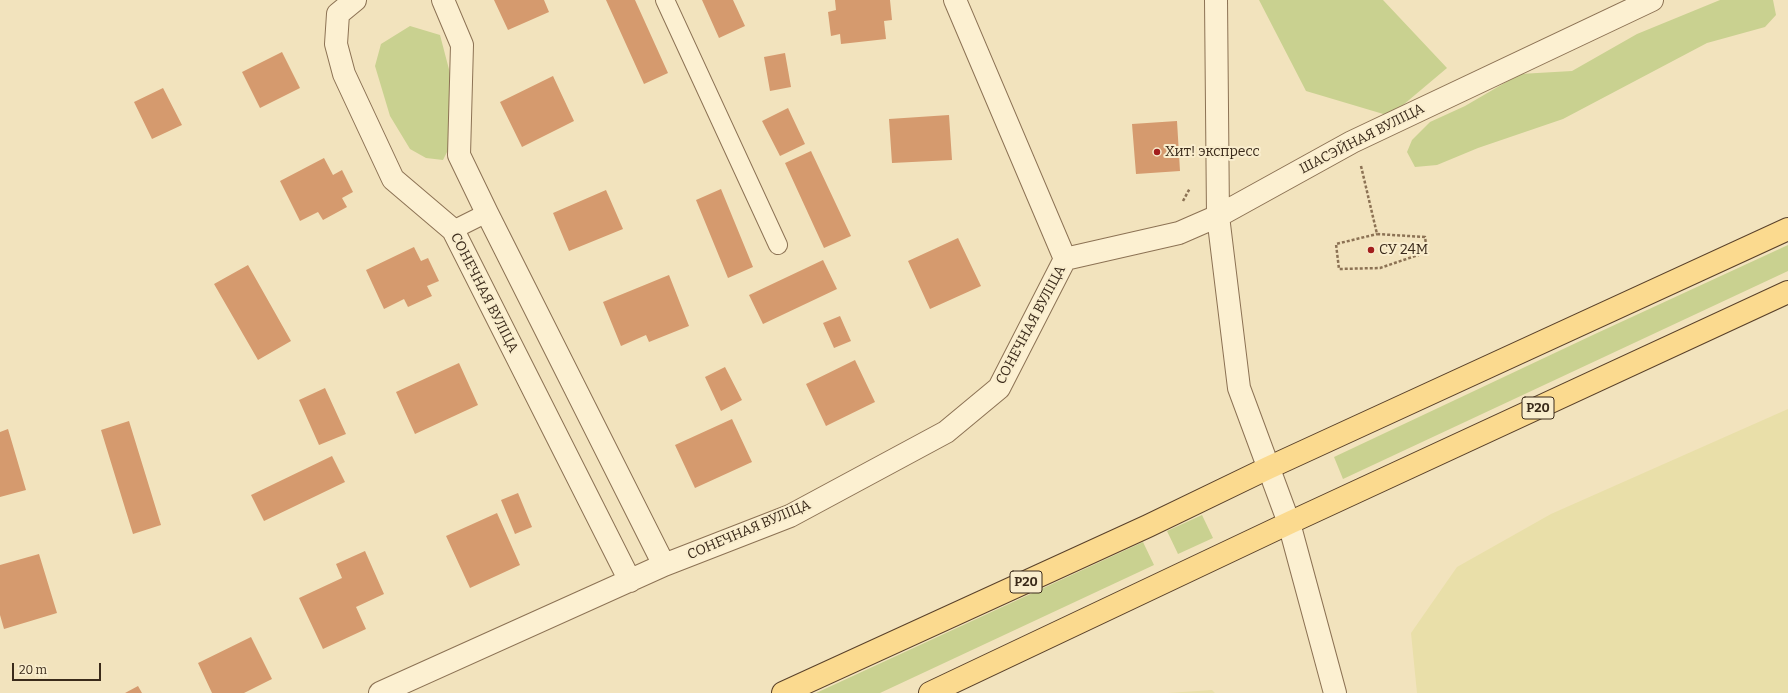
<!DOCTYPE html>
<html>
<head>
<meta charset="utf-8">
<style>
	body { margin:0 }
	#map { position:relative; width:1788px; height:693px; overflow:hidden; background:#f2e3bd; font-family:Bitter,serif }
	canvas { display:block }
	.scale { position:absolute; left:12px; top:663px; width:89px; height:18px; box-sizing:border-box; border:2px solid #3a2a1a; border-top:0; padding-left:5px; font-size:12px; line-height:14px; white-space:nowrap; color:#3a2a1a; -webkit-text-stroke:3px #f9edcd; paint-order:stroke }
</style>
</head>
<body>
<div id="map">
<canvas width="1788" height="693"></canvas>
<div class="scale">20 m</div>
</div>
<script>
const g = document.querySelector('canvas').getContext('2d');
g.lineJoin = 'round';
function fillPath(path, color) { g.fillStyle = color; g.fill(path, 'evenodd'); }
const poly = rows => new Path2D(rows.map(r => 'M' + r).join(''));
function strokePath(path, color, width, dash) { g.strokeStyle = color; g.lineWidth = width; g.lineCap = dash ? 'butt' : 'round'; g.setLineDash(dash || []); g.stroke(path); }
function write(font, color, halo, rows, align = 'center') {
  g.font = font + ' Bitter,serif'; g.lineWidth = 4; g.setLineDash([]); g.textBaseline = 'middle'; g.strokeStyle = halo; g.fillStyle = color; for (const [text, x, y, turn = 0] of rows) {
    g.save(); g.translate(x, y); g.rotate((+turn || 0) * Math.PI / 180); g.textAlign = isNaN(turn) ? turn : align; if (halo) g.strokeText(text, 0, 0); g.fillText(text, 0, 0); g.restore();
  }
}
const farmland = poly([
	[1788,409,1788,693,1417,693,1411,633,1457,567,1551,514],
	[1212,690,1215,693,1168,693]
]);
const green = poly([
	[1259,0,1383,0,1447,68,1390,116,1306,91],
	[1720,0,1773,0,1776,15,1765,27,1707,43,1563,119,1478,148,1437,165,1415,167,1407,152,1412,140,1430,122,1465,106,1520,74,1572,71,1637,34],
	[410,26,440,35,451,77,454,138,443,160,426,158,410,149,390,116,375,66,381,44],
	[1788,245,1788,271,1343,479,1334,457,1595,334],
	[1202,515,1213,538,1178,554,1167,531],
	[1143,542,1154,565,880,693,816,693]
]);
const building = poly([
	[494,0,544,0,549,12,508,30],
	[606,0,635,0,668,73,644,84],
	[702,0,733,0,745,26,719,38],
	[835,0,890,0,892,20,884,21,886,39,841,44,840,34,831,36,828,12,836,10],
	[282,52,300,88,260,108,242,72],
	[785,53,791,87,770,91,764,57],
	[553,76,574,121,522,147,500,102],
	[163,88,182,125,152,139,134,102],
	[788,108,805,144,780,156,762,121],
	[949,115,952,160,892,163,889,119],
	[1177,121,1180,171,1136,174,1132,124],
	[811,151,851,236,824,248,785,163],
	[324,158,333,175,342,170,353,192,342,198,347,207,323,220,318,212,300,221,280,181],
	[721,189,753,267,728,278,696,200],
	[606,190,623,229,569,251,553,213],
	[958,238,981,286,930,309,908,261],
	[414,247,421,261,428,258,439,281,427,286,432,296,408,307,404,299,384,309,366,270],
	[823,260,837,289,763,324,749,295],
	[248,265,291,341,258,360,214,284],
	[669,275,689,326,649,342,646,335,621,346,603,302],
	[840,316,851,341,834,348,823,323],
	[855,360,875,402,826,426,806,384],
	[459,363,478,405,415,434,396,392],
	[725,367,742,400,721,411,705,377],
	[325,388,346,434,319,445,299,400],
	[732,419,752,462,695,488,675,445],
	[129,421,161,525,133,534,101,430],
	[8,429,26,490,0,497,0,432],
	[332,456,345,482,264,521,251,495],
	[518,493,532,527,515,534,501,500],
	[497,513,520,565,470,588,446,536],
	[365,551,384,594,356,607,366,629,323,649,299,598,342,578,336,564],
	[39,554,57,613,4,629,0,615,0,565],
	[251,637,272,679,244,693,212,693,198,663],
	[138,686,142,693,125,693]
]);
const path = poly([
	[1361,166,1377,234,1425,237,1427,252,1380,268,1339,269,1336,244,1377,234],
	[1183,201,1190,188]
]);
const service = poly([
	[665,0,778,245],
	[453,230,487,213]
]);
const minor = poly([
	[355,0,338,14,336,44,344,74,393,179,453,230,630,581],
	[443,0,462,45,459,155,487,213,664,565],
	[1216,0,1218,216,1239,388,1289,523,1335,693],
	[1065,259,1179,233,1218,216,1352,142,1652,0],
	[380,693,664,565,790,516,946,432,999,388,1065,259,955,0]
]);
const primary = poly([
	[783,693,1148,526,1268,468,1788,229],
	[930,693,1289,523,1788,292]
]);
const markers = [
	[1157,152,4,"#a21e1d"],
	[1371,250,4,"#a21e1d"]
];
const shields = [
	[1538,408,32],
	[1026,582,32]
];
const shieldNames = [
	["Р20",1538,408],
	["Р20",1026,582]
];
const streetNames = [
	["ШАСЭЙНАЯ ВУЛІЦА",1362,139,-27],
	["СОНЕЧНАЯ ВУЛІЦА",484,293,63],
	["СОНЕЧНАЯ ВУЛІЦА",1031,325,-62],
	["СОНЕЧНАЯ ВУЛІЦА",749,530,-23]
];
const poiNames = [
	["Хит! экспресс",1165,152],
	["СУ 24М",1379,250]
];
fillPath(farmland, '#e9dfa9');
fillPath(green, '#c9d190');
fillPath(building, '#d59a6e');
strokePath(service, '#8c7254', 20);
strokePath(minor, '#8c7254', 24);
strokePath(primary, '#594029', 24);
strokePath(path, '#8c7254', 2.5, [3, 2]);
strokePath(service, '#fcf0d1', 18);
strokePath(minor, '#fcf0d1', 22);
strokePath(primary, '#fbda8f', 22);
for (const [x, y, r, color] of markers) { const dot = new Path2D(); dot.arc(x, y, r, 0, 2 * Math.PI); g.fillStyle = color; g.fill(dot); strokePath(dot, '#f9edcd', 1.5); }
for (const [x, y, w] of shields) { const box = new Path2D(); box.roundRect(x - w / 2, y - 11, w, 22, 3); g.fillStyle = '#f9edcd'; g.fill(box); strokePath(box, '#3a2a1a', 1); }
write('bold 13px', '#3a2a1a', null, shieldNames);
write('14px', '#3a2a1a', '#f9edcd', streetNames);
write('14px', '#3a2a1a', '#f9edcd', poiNames, 'left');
</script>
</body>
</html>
